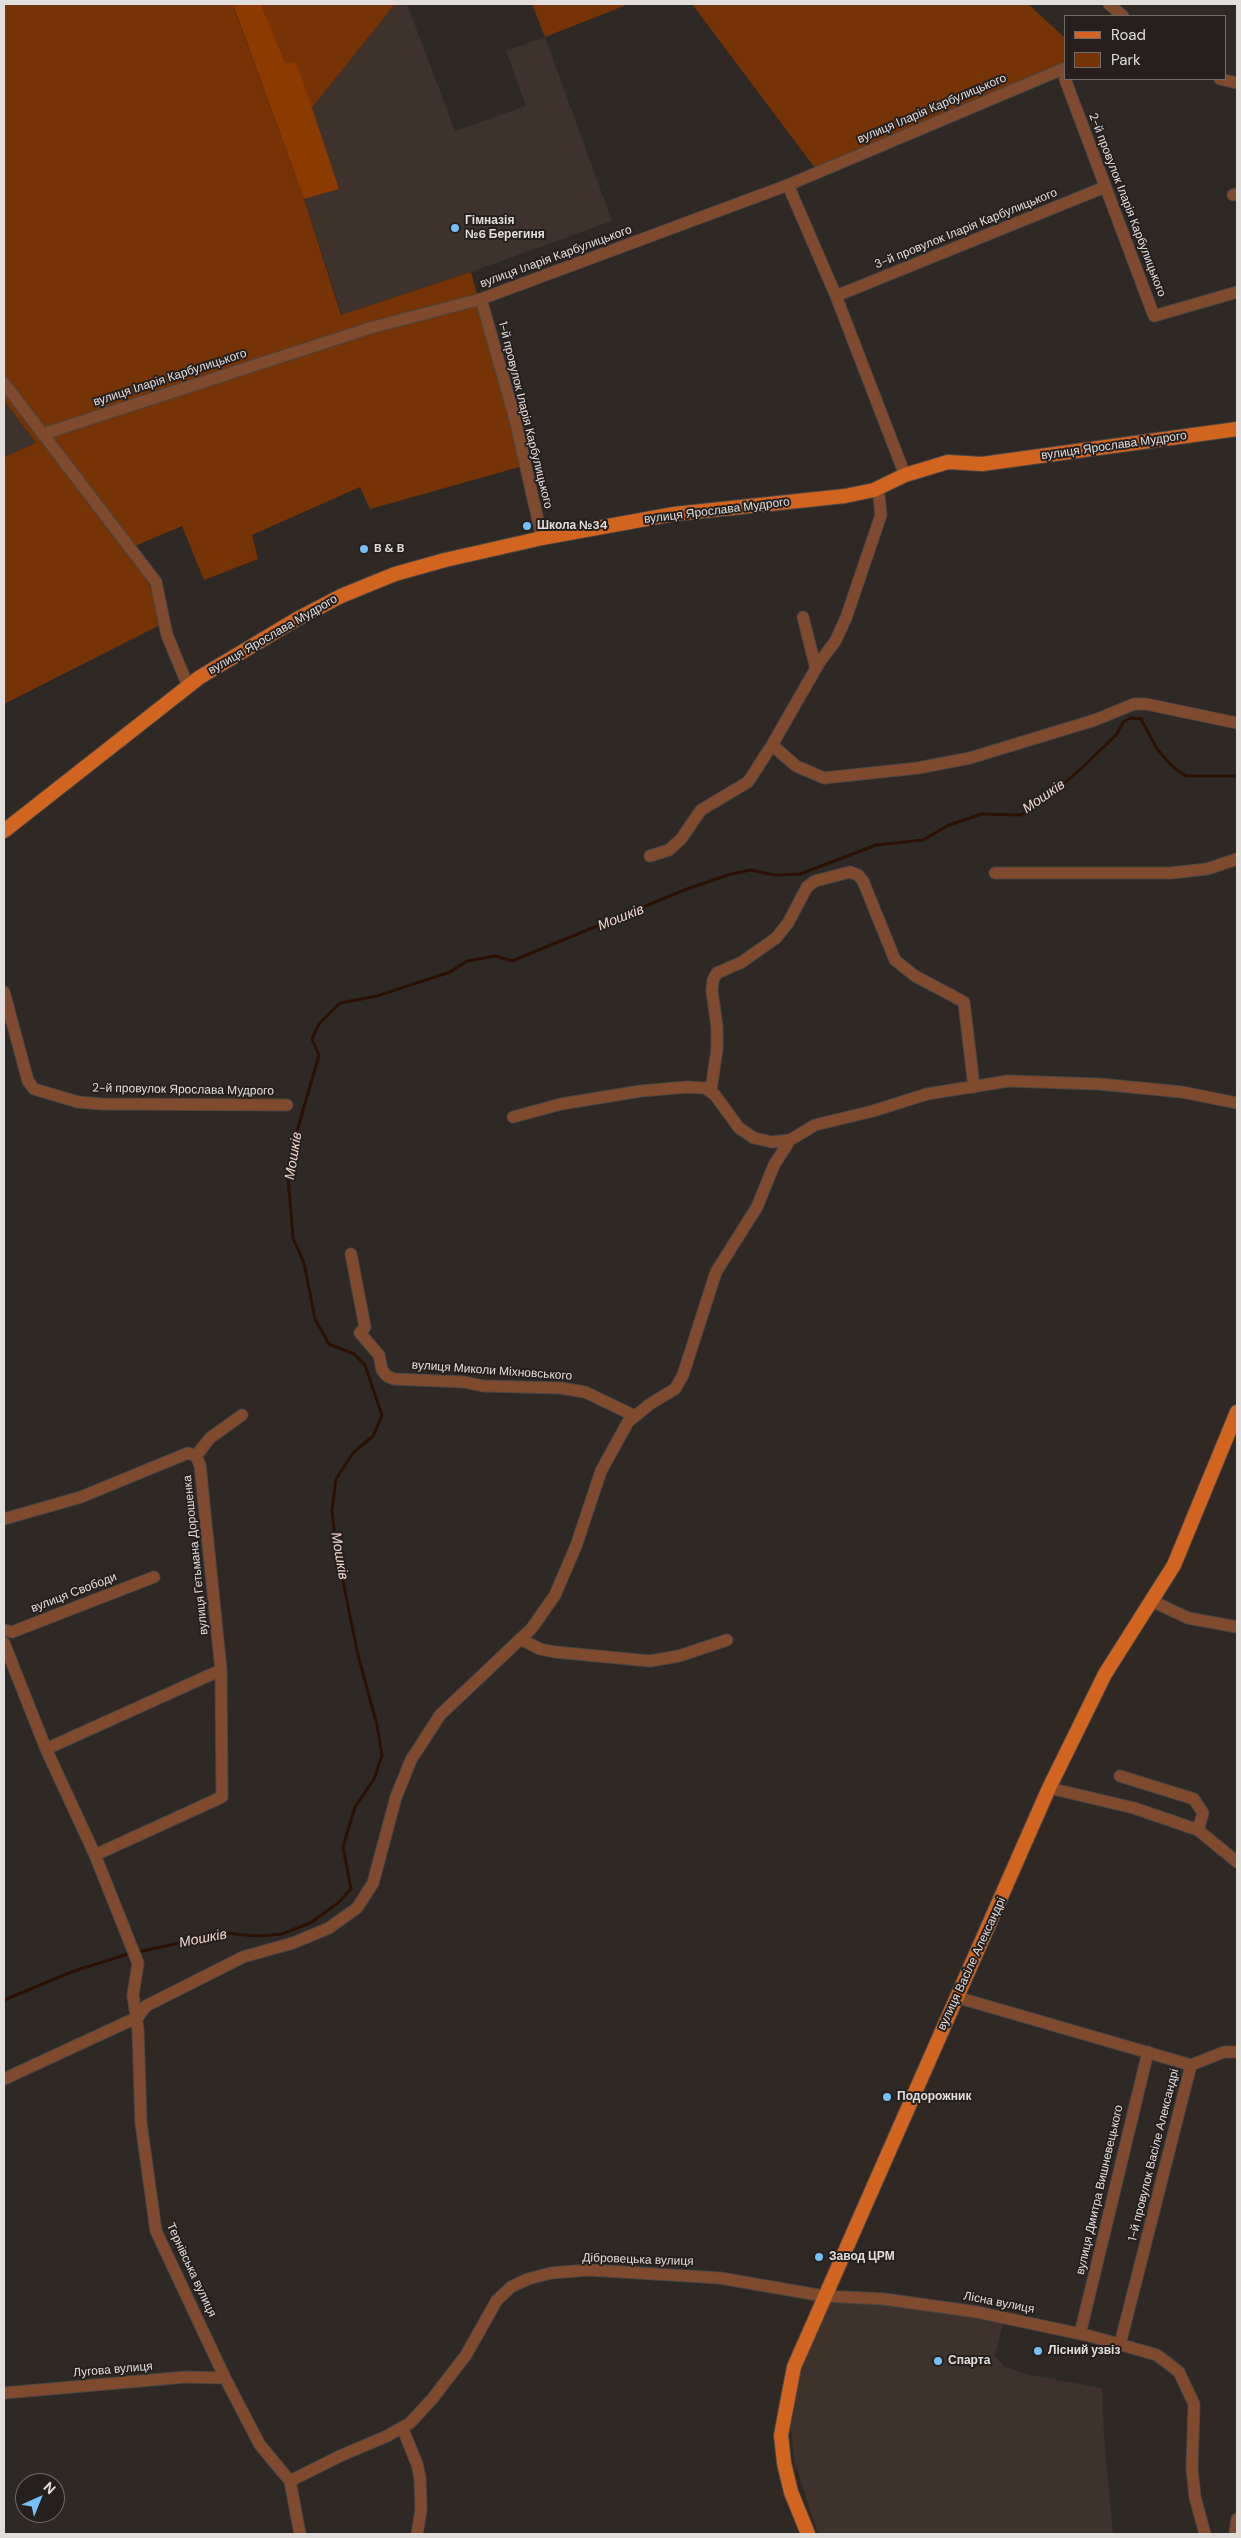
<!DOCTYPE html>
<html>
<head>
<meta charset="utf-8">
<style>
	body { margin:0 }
	#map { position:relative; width:1241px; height:2538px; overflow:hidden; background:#2f2926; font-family:"DM Sans",sans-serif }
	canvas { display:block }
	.frame { position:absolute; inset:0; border:5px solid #e2dedc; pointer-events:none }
	.legend { position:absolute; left:1064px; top:15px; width:162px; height:65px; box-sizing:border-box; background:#251f1d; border:1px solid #716b69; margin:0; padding:6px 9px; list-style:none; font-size:15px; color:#e2dedc }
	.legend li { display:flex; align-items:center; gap:10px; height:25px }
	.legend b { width:25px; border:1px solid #716b69 }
	.north { position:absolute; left:15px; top:2473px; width:50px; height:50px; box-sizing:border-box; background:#251f1d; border:1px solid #716b69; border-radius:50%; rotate:44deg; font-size:14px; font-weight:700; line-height:20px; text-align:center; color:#e2dedc }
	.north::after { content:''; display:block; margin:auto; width:18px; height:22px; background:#75c0f6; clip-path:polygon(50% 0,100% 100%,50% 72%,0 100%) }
</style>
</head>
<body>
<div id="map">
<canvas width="1241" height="2538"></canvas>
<div class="frame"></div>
<ul class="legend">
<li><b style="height:6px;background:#d1651f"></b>Road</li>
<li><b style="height:14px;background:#763305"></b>Park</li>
</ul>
<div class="north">N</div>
</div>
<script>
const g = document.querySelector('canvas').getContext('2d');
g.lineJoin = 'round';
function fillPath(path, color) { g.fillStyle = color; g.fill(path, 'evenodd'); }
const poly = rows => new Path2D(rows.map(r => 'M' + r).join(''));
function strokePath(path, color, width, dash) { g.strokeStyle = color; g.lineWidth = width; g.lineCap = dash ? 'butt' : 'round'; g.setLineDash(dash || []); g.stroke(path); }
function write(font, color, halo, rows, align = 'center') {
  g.font = font + ' "DM Sans",sans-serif'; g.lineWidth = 4; g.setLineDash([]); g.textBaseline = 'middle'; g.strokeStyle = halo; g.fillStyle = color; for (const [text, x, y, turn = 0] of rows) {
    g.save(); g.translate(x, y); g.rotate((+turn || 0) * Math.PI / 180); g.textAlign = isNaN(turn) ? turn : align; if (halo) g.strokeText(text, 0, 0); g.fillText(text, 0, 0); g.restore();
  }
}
const built = poly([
	[395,4,407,4,455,131,526,106,506,51,545,37,612,221,471,272,342,315,304,199,339,189,311,109],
	[4,400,36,443,4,457],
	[830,2297,1004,2320,995,2356,1005,2367,1035,2376,1102,2388,1104,2436,1113,2534,818,2534,795,2463,789,2416,802,2370]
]);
const green = poly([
	[4,4,238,4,234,8,304,199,341,315,471,272,523,466,370,509,360,487,252,535,258,559,204,580,182,526,128,549,152,589,160,625,4,704,4,457,36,443,4,400],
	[259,4,395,4,311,109,298,66,285,64],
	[532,4,629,4,545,37],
	[692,4,1028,4,1065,38,1065,71,821,176]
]);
const forest = poly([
	[238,4,261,5,285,63,293,62,298,66,339,189,304,199,234,7]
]);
const stream = poly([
	[138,1952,226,1933,257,1936,282,1934,310,1923,338,1903,351,1889,343,1847,355,1807,374,1779,382,1755,377,1725,358,1655,336,1547,332,1510,336,1479,353,1453,373,1436,382,1415,365,1365,354,1354,329,1344,315,1319,304,1263,293,1238,291,1213,288,1178,293,1145,319,1055,312,1039,319,1024,340,1003,377,996,450,972,467,961,495,956,512,961,687,889,731,874,750,870,775,875,800,874,876,845,923,840,947,826,981,814,1021,815,1050,796,1085,765,1117,734,1123,722,1131,718,1141,719,1157,749,1173,767,1186,776,1237,776],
	[4,2000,74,1971,131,1953]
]);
const minor = poly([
	[1109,4,1123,16],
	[1065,79,1154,316,1237,292],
	[1220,79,1237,83],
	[788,185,836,296,905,475],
	[1233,195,1237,194],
	[836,296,1105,187],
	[481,299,515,419,542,538],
	[4,383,156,582,167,635,188,686],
	[43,434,370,328,481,299,788,185,1065,68],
	[803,617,816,669],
	[772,745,796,766,824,778,918,768,970,758,1095,720,1134,704,1146,704,1237,723],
	[650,856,669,850,681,839,701,810,748,782,772,745,819,663,836,640,846,618,881,515,879,496,874,490],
	[995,873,1171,873,1207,869,1237,859],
	[4,992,28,1081,34,1089,78,1102,102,1104,287,1105],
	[711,1090,717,1049,717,1027,712,991,713,980,717,973,742,962,776,938,788,923,807,887,815,881,850,872,858,875,863,881,895,960,915,976,964,1002,974,1087],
	[513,1117,561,1104,641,1091,687,1087,705,1088,715,1095,739,1128,754,1138,772,1142,790,1140],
	[351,1254,365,1327,360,1333,379,1355,382,1370,387,1376,394,1379,464,1382,483,1386,560,1388,585,1392,635,1416],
	[196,1456,210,1438,242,1415],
	[4,1519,81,1497,188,1453,196,1456,200,1465,221,1670,222,1797,95,1855],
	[1152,1601,1188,1618,1237,1627],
	[4,1630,12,1632,154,1577],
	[520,1639,540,1649,555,1652,650,1661,679,1656,727,1640],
	[4,1643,46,1749,95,1855,138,1963,133,1995,138,2030,141,2123,156,2231,225,2378,260,2445,290,2481,300,2534],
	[46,1749,221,1670],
	[1120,1776,1194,1799,1203,1813,1198,1830],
	[1049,1788,1134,1808,1198,1830,1237,1862],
	[956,1997,1191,2065],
	[1191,2065,1224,2052,1237,2052],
	[4,2079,138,2017,146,2006,243,1957,293,1943,329,1928,357,1908,373,1883,396,1797,411,1760,440,1715,532,1628,555,1595,576,1546,601,1471,628,1422,650,1404,675,1389,683,1375,716,1272,757,1207,774,1165,790,1140,815,1125,873,1111,927,1094,1008,1081,1099,1084,1182,1092,1237,1103],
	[1080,2334,1148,2052],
	[1120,2344,1191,2065],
	[4,2393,186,2377,225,2378],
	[402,2427,417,2464,420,2478,421,2510,417,2534],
	[290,2481,340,2456,387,2436,410,2423,433,2398,466,2355,497,2300,511,2287,528,2279,551,2273,589,2270,720,2278,824,2296,884,2299,977,2312,1090,2336,1157,2355,1179,2372,1194,2404,1192,2469,1195,2497,1205,2534],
	[1235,2534,1237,2519]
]);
const major = poly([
	[4,831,200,677,297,619,341,596,395,574,445,560,542,538,674,514,845,496,874,490,905,475,948,462,982,464,1237,429],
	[808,2534,791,2492,784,2463,781,2435,794,2367,1049,1788,1105,1674,1174,1565,1237,1412]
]);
const markers = [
	[455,228,5,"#75c0f6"],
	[527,526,5,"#75c0f6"],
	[364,549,5,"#75c0f6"],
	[887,2097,5,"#75c0f6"],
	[819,2257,5,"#75c0f6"],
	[1038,2351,5,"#75c0f6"],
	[938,2361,5,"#75c0f6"]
];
const streetNames = [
	["вулиця Іларія Карбулицького",932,109,-23],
	["2-й провулок Іларія Карбулицького",1127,205,69],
	["3-й провулок Іларія Карбулицького",966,229,-22],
	["вулиця Іларія Карбулицького",556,257,-20],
	["вулиця Іларія Карбулицького",170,378,-18],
	["1-й провулок Іларія Карбулицького",525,415,76],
	["вулиця Ярослава Мудрого",1114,446,-8],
	["вулиця Ярослава Мудрого",717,511,-7],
	["вулиця Ярослава Мудрого",273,635,-30],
	["2-й провулок Ярослава Мудрого",183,1090,1],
	["вулиця Миколи Міхновського",492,1371,4],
	["вулиця Гетьмана Дорошенка",196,1555,-96],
	["вулиця Свободи",74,1593,-21],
	["вулиця Васіле Александрі",972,1964,-65],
	["1-й провулок Васіле Александрі",1154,2155,-76],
	["вулиця Дмитра Вишневецького",1100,2190,-77],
	["Дібровецька вулиця",638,2260,2],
	["Тернівська вулиця",191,2270,65],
	["Лісна вулиця",999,2303,11],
	["Лугова вулиця",113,2370,-5]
];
const poiNames = [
	["Гімназія",465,221],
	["№6 Берегиня",465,235],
	["Школа №34",537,526],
	["B & B",374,549],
	["Подорожник",897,2097],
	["Завод ЦРМ",829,2257],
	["Лісний узвіз",1048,2351],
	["Спарта",948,2361]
];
const waterNames = [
	["Мошків",1044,797,-35],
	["Мошків",621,918,-22],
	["Мошків",294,1156,-81],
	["Мошків",339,1556,80],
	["Мошків",203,1939,-11]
];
fillPath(built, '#3d322c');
fillPath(green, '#763305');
fillPath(forest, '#8b3b00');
strokePath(stream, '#2b1104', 3);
strokePath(minor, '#4c4643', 13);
strokePath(major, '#4c4643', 16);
strokePath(minor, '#7f4a2e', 11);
strokePath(major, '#d1651f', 14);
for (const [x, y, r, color] of markers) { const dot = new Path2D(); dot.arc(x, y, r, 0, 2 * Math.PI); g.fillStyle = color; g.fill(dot); strokePath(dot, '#251f1d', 2); }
write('12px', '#e2dedc', '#251f1d', streetNames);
write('bold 12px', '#e2dedc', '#251f1d', poiNames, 'left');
write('italic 14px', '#f1d9ce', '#251f1d', waterNames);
</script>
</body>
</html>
